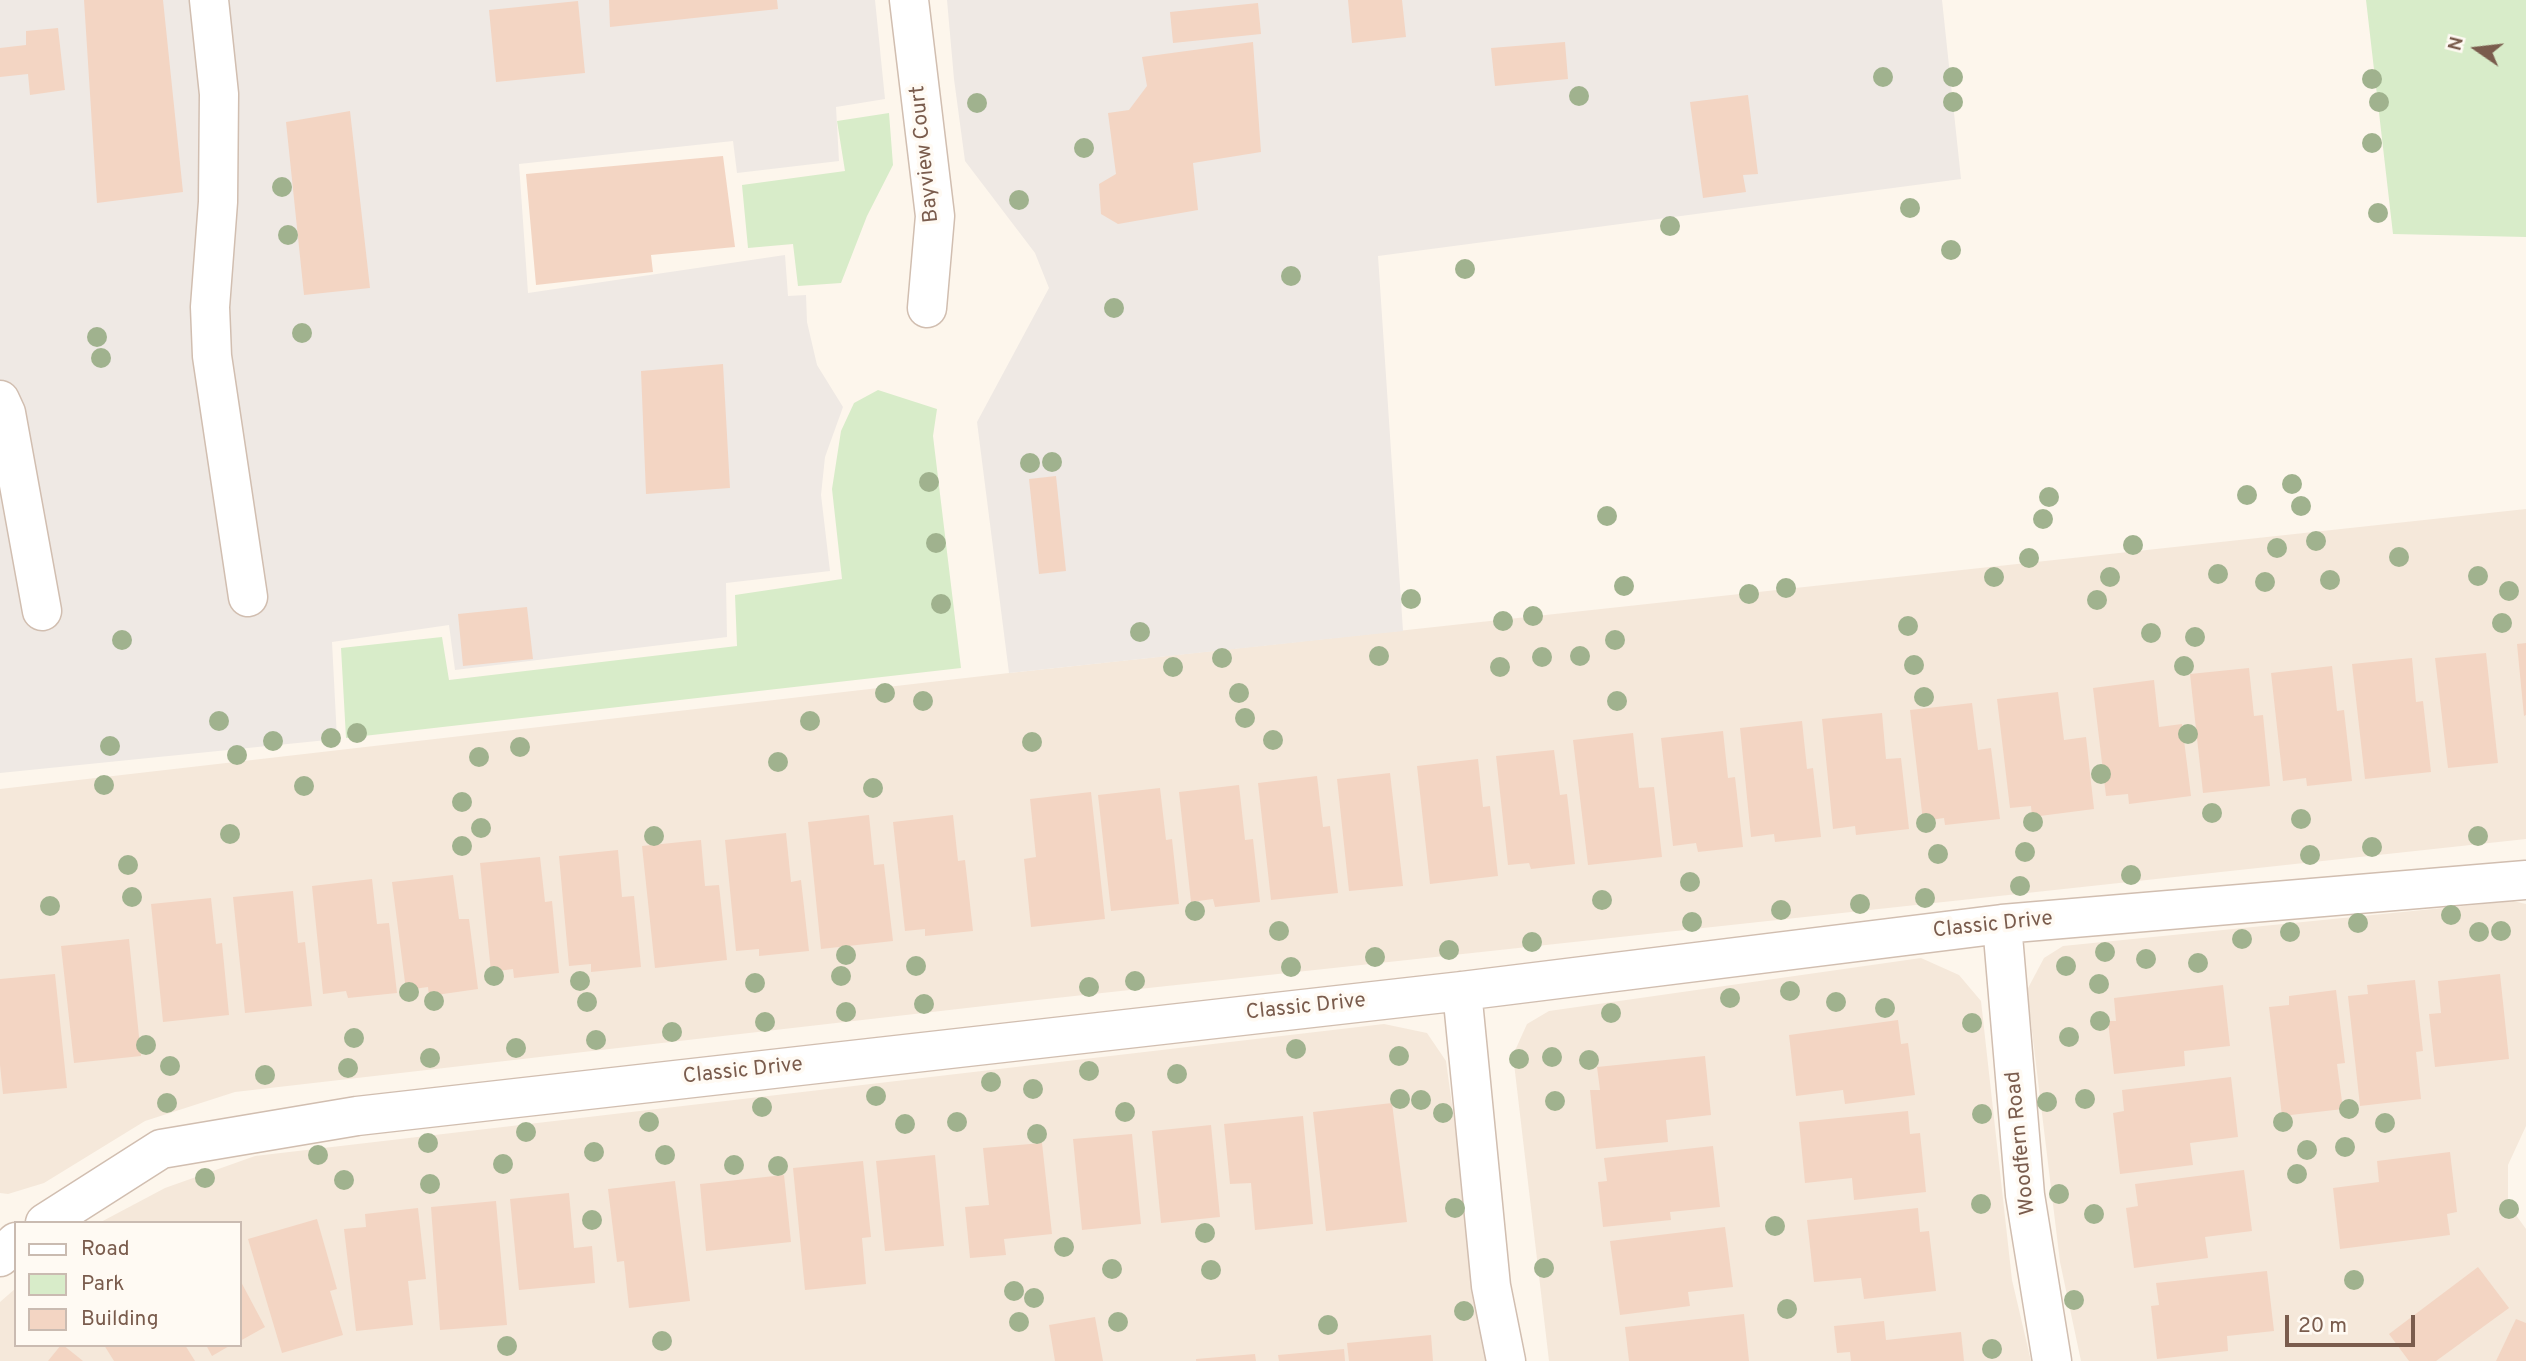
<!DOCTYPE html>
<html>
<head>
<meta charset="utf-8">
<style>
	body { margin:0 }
	#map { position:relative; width:2526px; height:1361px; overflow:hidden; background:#fdf6ec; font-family:Overpass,sans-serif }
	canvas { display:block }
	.legend { position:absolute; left:14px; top:1221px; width:228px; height:126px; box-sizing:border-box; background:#fffaf3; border:2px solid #cabbb1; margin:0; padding:9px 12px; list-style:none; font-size:21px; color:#7a5c4d }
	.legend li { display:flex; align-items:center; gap:14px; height:35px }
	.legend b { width:35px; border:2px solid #cabbb1 }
	.north { position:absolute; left:2442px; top:14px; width:70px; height:70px; -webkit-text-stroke:5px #fffaf3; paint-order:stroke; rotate:284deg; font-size:19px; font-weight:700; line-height:28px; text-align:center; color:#7a5c4d }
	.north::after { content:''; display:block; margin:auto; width:24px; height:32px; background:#7a5c4d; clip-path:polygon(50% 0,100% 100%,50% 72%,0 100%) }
	.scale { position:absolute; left:2285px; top:1315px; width:130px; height:32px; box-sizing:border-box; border:4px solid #7a5c4d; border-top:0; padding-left:9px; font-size:21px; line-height:24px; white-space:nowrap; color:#7a5c4d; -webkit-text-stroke:5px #fffaf3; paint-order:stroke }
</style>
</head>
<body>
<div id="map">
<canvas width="2526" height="1361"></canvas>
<ul class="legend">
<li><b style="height:9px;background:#fff"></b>Road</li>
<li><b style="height:19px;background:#d8ecc9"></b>Park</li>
<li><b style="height:19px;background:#f3d5c3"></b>Building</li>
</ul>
<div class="north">N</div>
<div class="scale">20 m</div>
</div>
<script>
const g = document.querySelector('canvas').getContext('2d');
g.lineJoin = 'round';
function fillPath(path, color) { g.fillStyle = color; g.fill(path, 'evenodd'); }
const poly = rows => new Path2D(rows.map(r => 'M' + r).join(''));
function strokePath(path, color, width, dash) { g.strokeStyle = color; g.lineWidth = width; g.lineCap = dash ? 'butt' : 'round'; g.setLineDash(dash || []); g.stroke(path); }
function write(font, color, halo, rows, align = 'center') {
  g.font = font + ' Overpass,sans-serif'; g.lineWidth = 7; g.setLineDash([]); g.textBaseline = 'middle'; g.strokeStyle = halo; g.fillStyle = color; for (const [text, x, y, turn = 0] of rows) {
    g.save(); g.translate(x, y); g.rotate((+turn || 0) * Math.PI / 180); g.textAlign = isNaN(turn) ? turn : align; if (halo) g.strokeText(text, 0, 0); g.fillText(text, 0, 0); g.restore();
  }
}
const residential = poly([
	[2526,509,2526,839,1019,1002,235,1092,145,1121,44,1183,8,1194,0,1193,0,789,1009,673],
	[2513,901,2526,904,2526,1126,2508,1165,2508,1204,2526,1229,2526,1361,2081,1361,2060,1262,2027,990,2044,958,2063,946],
	[1921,958,1959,975,1981,1001,2012,1280,2031,1361,1549,1361,1513,1055,1527,1024,1549,1011],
	[1384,1024,1427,1033,1446,1061,1487,1361,0,1361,0,1302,16,1288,16,1345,240,1345,240,1223,99,1223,165,1188,255,1156]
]);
const industrial = poly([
	[0,0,875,0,885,99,836,107,839,161,737,173,733,141,519,164,528,293,785,255,788,296,806,295,807,322,817,365,843,407,825,457,821,495,830,571,726,583,727,637,455,670,449,625,332,642,337,739,0,773],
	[947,0,1942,0,1961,179,1378,256,1403,631,1009,673,977,422,1049,288,1035,253,965,161,954,79]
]);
const green = poly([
	[2366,0,2526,0,2526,237,2393,234],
	[889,113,893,165,867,216,841,283,798,286,793,244,748,248,742,185,845,171,837,121],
	[878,390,937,409,933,436,961,668,346,738,341,648,442,637,449,680,737,646,735,595,842,579,832,489,841,431,854,403]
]);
const building = poly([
	[84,0,163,0,183,192,97,203],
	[609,0,777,0,778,9,610,27],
	[1348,0,1402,0,1406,37,1352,43],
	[578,1,585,73,496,82,489,10],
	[1258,3,1261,34,1173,43,1170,12],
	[58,28,65,90,30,95,28,74,0,77,0,48,26,45,26,31],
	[1253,42,1261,152,1193,163,1198,210,1118,224,1101,214,1099,184,1116,174,1108,113,1129,110,1147,86,1142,57],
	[1565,42,1568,79,1495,86,1491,48],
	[1748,95,1758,174,1743,175,1746,192,1703,198,1690,102],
	[350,111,370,288,304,295,286,122],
	[723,156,735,247,651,255,653,272,536,285,526,174],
	[723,364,730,488,646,494,641,371],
	[1056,476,1066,571,1039,574,1029,479],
	[527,607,533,659,463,666,458,614],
	[2526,643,2526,715,2524,716,2517,644],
	[2486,653,2498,763,2448,768,2435,658],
	[2412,658,2416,702,2423,701,2431,772,2365,779,2352,664],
	[2332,666,2337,711,2344,710,2352,781,2307,786,2306,778,2283,781,2271,673],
	[2249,668,2254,716,2263,715,2270,786,2203,793,2190,674],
	[2154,680,2159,727,2182,724,2191,796,2129,804,2128,794,2106,796,2093,688],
	[2058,692,2064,740,2086,737,2094,809,2032,817,2031,806,2010,808,1997,699],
	[1972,703,1978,750,1991,748,2000,819,1945,825,1944,818,1923,821,1910,710],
	[1882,713,1886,759,1901,758,1909,829,1856,835,1855,826,1833,829,1822,719],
	[1802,721,1807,769,1813,768,1821,837,1775,842,1774,834,1751,837,1740,728],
	[1723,731,1728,778,1735,777,1743,847,1698,852,1696,843,1673,846,1661,738],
	[1633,733,1639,788,1654,787,1662,857,1588,865,1573,740],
	[1554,750,1560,795,1567,794,1575,864,1531,869,1529,863,1508,865,1496,756],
	[1478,759,1483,807,1490,806,1498,876,1430,884,1417,766],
	[1390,773,1403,886,1349,891,1337,779],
	[1317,776,1323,827,1330,826,1338,893,1271,900,1258,783],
	[1239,785,1245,840,1253,839,1260,902,1215,907,1213,899,1191,902,1179,792],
	[1160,788,1166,840,1172,839,1179,904,1111,911,1098,795],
	[1091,792,1105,919,1031,927,1024,859,1036,857,1030,799],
	[869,815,874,865,884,864,893,941,821,949,808,822],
	[953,815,958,861,965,860,973,931,925,936,925,929,905,931,893,822],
	[786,833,791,882,801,880,809,951,759,956,759,949,736,951,725,840],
	[701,840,705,886,719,885,727,960,655,968,642,846],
	[618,850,622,897,634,896,641,967,591,972,591,964,569,966,559,856],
	[540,857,545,902,552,901,559,973,514,978,513,969,491,972,480,863],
	[453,875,459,919,469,919,478,989,429,996,428,987,406,990,392,882],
	[372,879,377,924,389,923,397,993,348,998,346,991,323,994,312,886],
	[293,891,298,943,305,942,312,1006,245,1013,233,897],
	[211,898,216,944,222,943,229,1015,163,1022,151,904],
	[129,939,141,1056,74,1063,61,946],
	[55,974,67,1088,3,1094,0,1065,0,979],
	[2500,974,2509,1059,2435,1067,2429,1014,2441,1013,2438,981],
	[2415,980,2423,1051,2416,1052,2421,1099,2360,1106,2348,996,2368,994,2367,985],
	[2223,985,2230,1046,2184,1051,2185,1066,2114,1074,2108,1021,2116,1021,2114,998],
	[2336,990,2345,1063,2337,1064,2343,1109,2282,1116,2269,1007,2289,1005,2289,996],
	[1898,1020,1901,1044,1908,1043,1915,1095,1845,1104,1843,1090,1796,1096,1789,1035],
	[1705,1056,1711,1115,1666,1120,1668,1142,1596,1149,1590,1090,1600,1090,1597,1067],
	[2231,1077,2238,1137,2190,1143,2193,1165,2120,1174,2113,1113,2124,1111,2122,1090],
	[1392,1103,1407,1222,1326,1231,1313,1112],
	[1908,1111,1910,1134,1920,1133,1926,1192,1854,1200,1852,1178,1805,1183,1799,1122],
	[1303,1116,1313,1224,1255,1230,1251,1183,1230,1184,1224,1124],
	[1211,1125,1220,1217,1161,1223,1152,1131],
	[1132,1134,1141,1224,1082,1230,1073,1139],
	[1042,1143,1052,1234,1004,1239,1006,1255,970,1258,965,1207,989,1205,983,1148],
	[1713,1146,1720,1207,1670,1212,1671,1220,1603,1227,1598,1182,1607,1181,1604,1158],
	[2450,1152,2457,1212,2447,1214,2450,1235,2340,1249,2333,1188,2379,1182,2377,1161],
	[935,1155,944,1246,885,1251,876,1161],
	[863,1161,871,1237,862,1238,866,1284,805,1290,793,1168],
	[2244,1170,2252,1231,2205,1237,2208,1258,2134,1268,2126,1208,2138,1206,2135,1184],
	[784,1175,791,1242,706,1251,700,1184],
	[675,1181,690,1301,629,1308,624,1261,617,1262,608,1189],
	[569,1193,574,1248,592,1246,595,1283,519,1290,510,1199],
	[496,1201,507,1325,440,1330,431,1207],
	[418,1208,426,1279,408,1281,413,1325,356,1331,344,1229,366,1227,365,1214],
	[1918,1208,1920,1232,1929,1231,1936,1291,1864,1299,1861,1278,1814,1282,1807,1220],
	[317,1219,337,1289,330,1291,343,1335,282,1353,248,1239],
	[1725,1227,1733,1287,1688,1292,1690,1306,1620,1315,1610,1241],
	[2478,1267,2509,1308,2436,1361,2409,1361,2389,1334],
	[2267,1271,2274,1331,2227,1336,2228,1351,2157,1359,2151,1306,2159,1305,2156,1283],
	[240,1280,265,1327,240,1341],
	[1744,1314,1749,1361,1629,1361,1625,1327],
	[1095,1317,1103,1361,1055,1361,1049,1325],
	[2516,1319,2526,1323,2526,1361,2496,1361],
	[1884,1321,1886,1340,1961,1332,1964,1361,1851,1361,1850,1352,1837,1353,1834,1326],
	[1431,1335,1433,1361,1349,1361,1347,1343],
	[61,1345,63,1345,83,1361,48,1361],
	[104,1345,185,1345,195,1361,114,1361],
	[206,1345,231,1345,212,1356],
	[1344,1349,1345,1361,1279,1361,1278,1355],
	[1255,1354,1256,1361,1196,1361,1196,1359]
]);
const minor = poly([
	[209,0,219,94,218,202,210,307,212,356,248,597],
	[909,0,935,216,927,308],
	[0,400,6,413,42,611],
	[2002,924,2025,1195,2052,1361],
	[1462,991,1491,1286,1506,1361],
	[45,1223,161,1149,357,1116,1462,991,2002,924,2526,880],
	[0,1257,16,1242]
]);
const trees = [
	[1883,77],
	[1953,77],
	[2372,79],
	[1579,96],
	[1953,102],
	[2379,102],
	[977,103],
	[2372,143],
	[1084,148],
	[282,187],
	[1019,200],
	[1910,208],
	[2378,213],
	[1670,226],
	[288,235],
	[1951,250],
	[1465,269],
	[1291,276],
	[1114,308],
	[302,333],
	[97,337],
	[101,358],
	[1052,462],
	[1030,463],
	[929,482],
	[2292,484],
	[2247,495],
	[2049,497],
	[2301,506],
	[1607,516],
	[2043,519],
	[2316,541],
	[936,543],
	[2133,545],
	[2277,548],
	[2399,557],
	[2029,558],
	[2218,574],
	[2478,576],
	[1994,577],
	[2110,577],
	[2330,580],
	[2265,582],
	[1624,586],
	[1786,588],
	[2509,591],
	[1749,594],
	[1411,599],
	[2097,600],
	[941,604],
	[1533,616],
	[1503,621],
	[2502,623],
	[1908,626],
	[1140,632],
	[2151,633],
	[2195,637],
	[122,640],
	[1615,640],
	[1379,656],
	[1580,656],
	[1542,657],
	[1222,658],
	[1914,665],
	[2184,666],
	[1173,667],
	[1500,667],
	[885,693],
	[1239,693],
	[1924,697],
	[923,701],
	[1617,701],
	[1245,718],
	[219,721],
	[810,721],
	[357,733],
	[2188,734],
	[331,738],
	[1273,740],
	[273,741],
	[1032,742],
	[110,746],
	[520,747],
	[237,755],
	[479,757],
	[778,762],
	[2101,774],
	[104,785],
	[304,786],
	[873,788],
	[462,802],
	[2212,813],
	[2301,819],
	[2033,822],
	[1926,823],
	[481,828],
	[230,834],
	[654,836],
	[2478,836],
	[462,846],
	[2372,847],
	[2025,852],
	[1938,854],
	[2310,855],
	[128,865],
	[2131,875],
	[1690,882],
	[2020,886],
	[132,897],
	[1925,898],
	[1602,900],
	[1860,904],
	[50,906],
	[1781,910],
	[1195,911],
	[2451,915],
	[1692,922],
	[2358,923],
	[1279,931],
	[2501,931],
	[2290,932],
	[2479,932],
	[2242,939],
	[1532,942],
	[1449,950],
	[2105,952],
	[846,955],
	[1375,957],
	[2146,959],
	[2198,963],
	[916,966],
	[2066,966],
	[1291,967],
	[494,976],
	[841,976],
	[580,981],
	[1135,981],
	[755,983],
	[2099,984],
	[1089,987],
	[1790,991],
	[409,992],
	[1730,998],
	[434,1001],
	[587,1002],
	[1836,1002],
	[924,1004],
	[1885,1008],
	[846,1012],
	[1611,1013],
	[2100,1021],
	[765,1022],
	[1972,1023],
	[672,1032],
	[2069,1037],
	[354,1038],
	[596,1040],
	[146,1045],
	[516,1048],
	[1296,1049],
	[1399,1056],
	[1552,1057],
	[430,1058],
	[1519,1059],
	[1589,1060],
	[170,1066],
	[348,1068],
	[1089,1071],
	[1177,1074],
	[265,1075],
	[991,1082],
	[1033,1089],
	[876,1096],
	[1400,1099],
	[2085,1099],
	[1421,1100],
	[1555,1101],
	[2047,1102],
	[167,1103],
	[762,1107],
	[2349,1109],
	[1125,1112],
	[1443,1113],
	[1982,1114],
	[649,1122],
	[957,1122],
	[2283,1122],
	[2385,1123],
	[905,1124],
	[526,1132],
	[1037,1134],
	[428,1143],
	[2345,1147],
	[2307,1150],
	[594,1152],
	[318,1155],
	[665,1155],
	[503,1164],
	[734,1165],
	[778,1166],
	[2297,1174],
	[205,1178],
	[344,1180],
	[430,1184],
	[2059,1194],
	[1981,1204],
	[1455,1208],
	[2509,1209],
	[2094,1214],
	[592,1220],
	[1775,1226],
	[1205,1233],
	[1064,1247],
	[1544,1268],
	[1112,1269],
	[1211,1270],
	[2354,1280],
	[1014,1291],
	[1034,1298],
	[2074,1300],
	[1787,1309],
	[1464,1311],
	[1019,1322],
	[1118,1322],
	[1328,1325],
	[662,1341],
	[507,1346],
	[1992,1349]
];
const streetNames = [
	["Bayview Court",926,154,-96],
	["Classic Drive",1993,926,-6],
	["Classic Drive",1306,1008,-6],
	["Classic Drive",743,1072,-6],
	["Woodfern Road",2022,1143,-96]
];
fillPath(residential, '#f5e8da');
fillPath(industrial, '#efe9e4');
fillPath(green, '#d8ecc9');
fillPath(building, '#f3d5c3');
strokePath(minor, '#d1beb0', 41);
strokePath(minor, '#fff', 38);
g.fillStyle = '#a0b28e';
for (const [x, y] of trees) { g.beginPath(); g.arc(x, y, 10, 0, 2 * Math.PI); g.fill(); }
write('21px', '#7a5c4d', '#fffaf3', streetNames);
</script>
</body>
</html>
